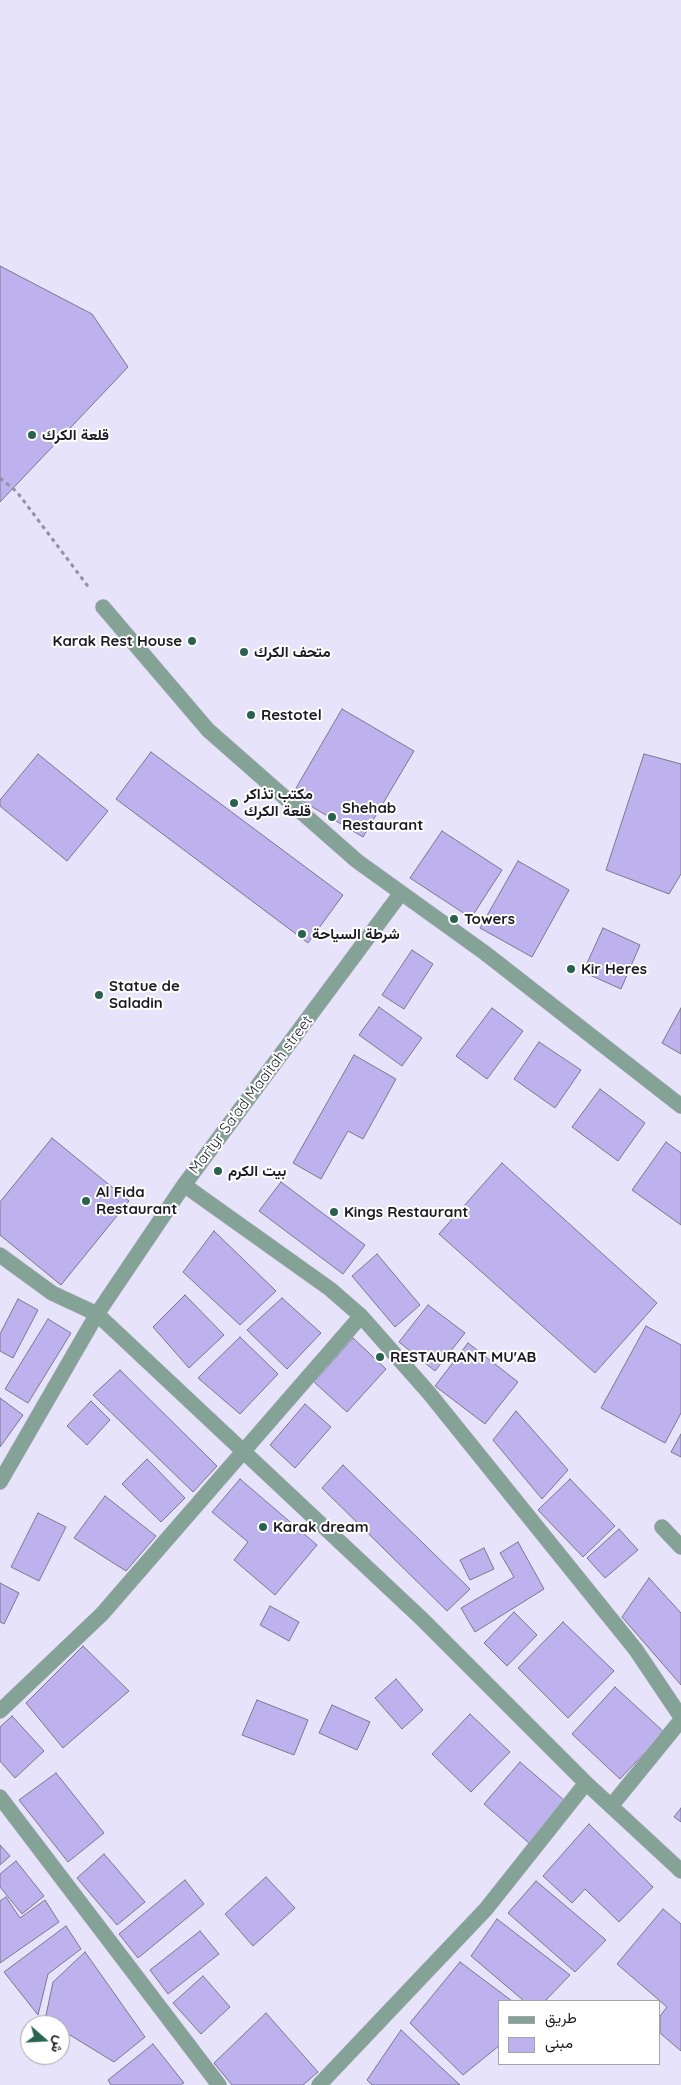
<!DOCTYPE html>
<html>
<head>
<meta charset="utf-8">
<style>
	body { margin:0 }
	#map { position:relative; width:681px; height:2085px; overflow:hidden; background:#e7e3fa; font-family:Quicksand,Vazirmatn,sans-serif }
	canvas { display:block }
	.legend { position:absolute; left:498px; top:2000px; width:162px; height:65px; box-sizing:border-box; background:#fff; border:1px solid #a5a4a7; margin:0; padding:6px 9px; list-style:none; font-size:15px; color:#1d1c24 }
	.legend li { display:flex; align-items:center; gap:10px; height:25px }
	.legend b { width:25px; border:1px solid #a5a4a7 }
	.north { position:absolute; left:20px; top:2015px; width:50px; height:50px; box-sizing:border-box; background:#fff; border:1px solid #a5a4a7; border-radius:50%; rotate:109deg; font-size:14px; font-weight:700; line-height:20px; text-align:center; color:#1d1c24 }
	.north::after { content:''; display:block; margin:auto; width:18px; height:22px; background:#27634e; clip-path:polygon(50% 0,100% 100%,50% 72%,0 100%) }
</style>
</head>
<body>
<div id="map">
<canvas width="681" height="2085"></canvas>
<ul class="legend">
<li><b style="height:6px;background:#84a295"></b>طريق</li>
<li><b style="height:14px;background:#bdb1ee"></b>مبنى</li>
</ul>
<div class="north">ش</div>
</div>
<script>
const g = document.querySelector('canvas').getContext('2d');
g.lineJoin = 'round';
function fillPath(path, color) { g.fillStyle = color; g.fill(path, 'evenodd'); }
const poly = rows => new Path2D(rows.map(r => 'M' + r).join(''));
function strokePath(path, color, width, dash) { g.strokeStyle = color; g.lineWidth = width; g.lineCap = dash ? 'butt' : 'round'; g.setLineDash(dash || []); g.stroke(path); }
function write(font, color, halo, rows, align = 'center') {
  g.font = font + ' Quicksand,Vazirmatn,sans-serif'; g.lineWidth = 4; g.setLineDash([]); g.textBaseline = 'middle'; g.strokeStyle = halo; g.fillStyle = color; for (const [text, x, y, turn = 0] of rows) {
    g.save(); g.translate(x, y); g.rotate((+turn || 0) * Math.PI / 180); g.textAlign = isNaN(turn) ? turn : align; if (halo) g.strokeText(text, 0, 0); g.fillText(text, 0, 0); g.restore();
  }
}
const building = poly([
	[0,266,92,314,128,367,0,502,0,266],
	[342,709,414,751,363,837,292,795,342,709],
	[151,752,343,895,308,943,116,799,151,752],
	[38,754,108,811,67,861,0,806,0,800,38,754],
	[644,754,681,764,681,874,669,894,606,870,644,754],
	[442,831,502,870,471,918,410,878,442,831],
	[518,861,569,890,532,957,480,928,518,861],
	[603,928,640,945,621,989,583,972,603,928],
	[412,950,433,964,404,1009,382,995,412,950],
	[379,1007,422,1038,402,1066,359,1035,379,1007],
	[492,1008,523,1031,487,1079,456,1056,492,1008],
	[681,1008,681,1054,662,1043,681,1008],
	[539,1042,581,1070,555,1108,514,1079,539,1042],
	[354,1055,396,1079,363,1139,348,1131,321,1179,293,1163,354,1055],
	[600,1089,645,1123,618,1161,572,1127,600,1089],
	[52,1138,129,1201,61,1285,0,1235,0,1202,52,1138],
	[666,1142,681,1153,681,1225,632,1190,666,1142],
	[502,1163,657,1303,595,1373,439,1234,502,1163],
	[281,1182,365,1245,343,1274,259,1211,281,1182],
	[214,1231,276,1291,240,1325,183,1272,214,1231],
	[377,1254,420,1305,395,1327,352,1276,377,1254],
	[185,1295,224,1335,189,1368,153,1327,185,1295],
	[282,1298,321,1333,287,1369,247,1330,282,1298],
	[18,1299,38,1310,13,1358,0,1351,0,1334,18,1299],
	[428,1305,465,1333,435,1371,399,1342,428,1305],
	[48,1319,71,1333,28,1403,5,1389,48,1319],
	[646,1326,681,1345,681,1413,665,1443,601,1408,646,1326],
	[240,1337,278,1374,240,1414,198,1378,240,1337],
	[353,1338,386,1369,347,1412,314,1382,353,1338],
	[468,1343,518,1382,485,1424,435,1386,468,1343],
	[120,1370,217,1466,193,1492,93,1395,120,1370],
	[0,1398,23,1415,0,1447,0,1398],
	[91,1401,110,1420,87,1445,67,1426,91,1401],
	[305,1404,331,1427,295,1468,270,1445,305,1404],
	[516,1411,568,1470,542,1499,493,1440,516,1411],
	[681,1434,681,1457,671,1452,681,1434],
	[147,1459,185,1498,161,1522,122,1484,147,1459],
	[343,1465,470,1589,447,1611,322,1488,343,1465],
	[240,1479,317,1545,275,1595,234,1560,248,1542,212,1512,240,1479],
	[570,1479,615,1526,583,1557,538,1510,570,1479],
	[105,1496,156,1536,126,1571,74,1538,105,1496],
	[38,1513,66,1527,39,1581,11,1567,38,1513],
	[619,1529,638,1550,605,1578,587,1558,619,1529],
	[518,1542,544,1589,475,1632,461,1608,514,1577,500,1553,518,1542],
	[484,1548,494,1569,470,1580,460,1560,484,1548],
	[649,1578,681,1613,681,1685,622,1617,649,1578],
	[0,1583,19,1593,4,1624,0,1622,0,1583],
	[270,1606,299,1622,289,1641,260,1625,270,1606],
	[514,1612,537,1635,507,1666,484,1643,514,1612],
	[563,1622,614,1671,568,1718,518,1668,563,1622],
	[83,1646,129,1691,63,1748,26,1703,83,1646],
	[396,1679,423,1710,402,1729,375,1698,396,1679],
	[615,1687,664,1732,620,1779,572,1734,615,1687],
	[257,1700,308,1720,294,1755,242,1735,257,1700],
	[332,1705,370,1722,357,1750,319,1733,332,1705],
	[470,1714,510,1752,471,1792,432,1754,470,1714],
	[12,1716,44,1751,15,1778,0,1761,0,1727,12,1716],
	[520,1762,565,1801,529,1843,484,1804,520,1762],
	[56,1773,104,1833,68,1862,19,1800,56,1773],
	[681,1808,681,1822,674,1817,681,1808],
	[589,1824,653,1887,619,1922,585,1889,572,1903,543,1876,589,1824],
	[0,1845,10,1856,0,1865,0,1845],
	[104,1854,145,1902,117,1925,77,1878,104,1854],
	[16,1861,44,1896,22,1914,0,1887,0,1874,16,1861],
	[266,1877,295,1908,253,1946,225,1914,266,1877],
	[185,1880,204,1904,138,1958,119,1934,185,1880],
	[536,1881,606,1940,575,1972,508,1913,536,1881],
	[6,1897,20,1918,45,1900,59,1922,0,1963,0,1901,6,1897],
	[663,1909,681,1924,681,2051,660,2033,660,2016,667,2007,617,1964,663,1909],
	[497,1919,570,1975,545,2001,524,2001,471,1956,497,1919],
	[66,1926,81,1949,48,1974,38,2015,4,1972,66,1926],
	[200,1931,219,1954,168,1994,150,1970,200,1931],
	[85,1952,145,2037,114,2062,60,2029,60,2025,53,2025,45,2020,53,1982,85,1952],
	[460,1962,512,2001,500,2001,500,2045,463,2075,410,2023,460,1962],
	[203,1976,230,2007,201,2034,173,2003,203,1976],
	[266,2013,318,2072,303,2085,232,2085,214,2063,266,2013],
	[401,2030,460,2085,372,2085,367,2080,401,2030],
	[153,2044,184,2083,180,2085,111,2085,108,2080,153,2044]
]);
const path = poly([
	[0,478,17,492,90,589]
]);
const minor = poly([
	[103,607,208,730,357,861,485,953,681,1106],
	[184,1185,330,1289,361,1316,429,1393,636,1650,681,1717],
	[0,1255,52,1293,97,1314,422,1619,586,1783,681,1871],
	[0,1482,97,1314,184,1185,401,893],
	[662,1527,681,1547],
	[0,1711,102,1614,361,1316],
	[0,1797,219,2085],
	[612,1805,681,1720],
	[319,2085,486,1909,586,1783]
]);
const markers = [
	[32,435,5,"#27634e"],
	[192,641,5,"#27634e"],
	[244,652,5,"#27634e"],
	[251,715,5,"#27634e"],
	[234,803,5,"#27634e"],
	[332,817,5,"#27634e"],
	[454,919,5,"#27634e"],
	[302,934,5,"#27634e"],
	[571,969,5,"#27634e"],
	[99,995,5,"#27634e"],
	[218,1171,5,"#27634e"],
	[86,1201,5,"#27634e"],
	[334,1212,5,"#27634e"],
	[380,1357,5,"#27634e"],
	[263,1527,5,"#27634e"]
];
const poiNames = [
	["قلعة الكرك",42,435],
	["Karak Rest House",182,641,"right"],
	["متحف الكرك",254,652],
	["Restotel",261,715],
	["مكتب تذاكر",244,794],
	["قلعة الكرك",244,811],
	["Shehab",342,808],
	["Restaurant",342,825],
	["Towers",464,919],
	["شرطة السياحة",312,934],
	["Kir Heres",581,969],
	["Statue de",109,986],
	["Saladin",109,1003],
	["بيت الكرم",228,1171],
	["Al Fida",96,1192],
	["Restaurant",96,1209],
	["Kings Restaurant",344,1212],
	["RESTAURANT MU'AB",390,1357],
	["Karak dream",273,1527]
];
const streetNames = [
	["Martyr Sa'ad Maaitah street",251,1095,-53]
];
fillPath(building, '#bdb1ee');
strokePath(building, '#7c788c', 1);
strokePath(minor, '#c3bfd3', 16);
strokePath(path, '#9390a1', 3, [4, 4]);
strokePath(minor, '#84a295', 15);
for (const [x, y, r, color] of markers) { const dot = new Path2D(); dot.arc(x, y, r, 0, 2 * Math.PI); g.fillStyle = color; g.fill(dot); strokePath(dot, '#fff', 2); }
write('bold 15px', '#1d1c24', '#fff', poiNames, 'left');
write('15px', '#1d1c24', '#fff', streetNames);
</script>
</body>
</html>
